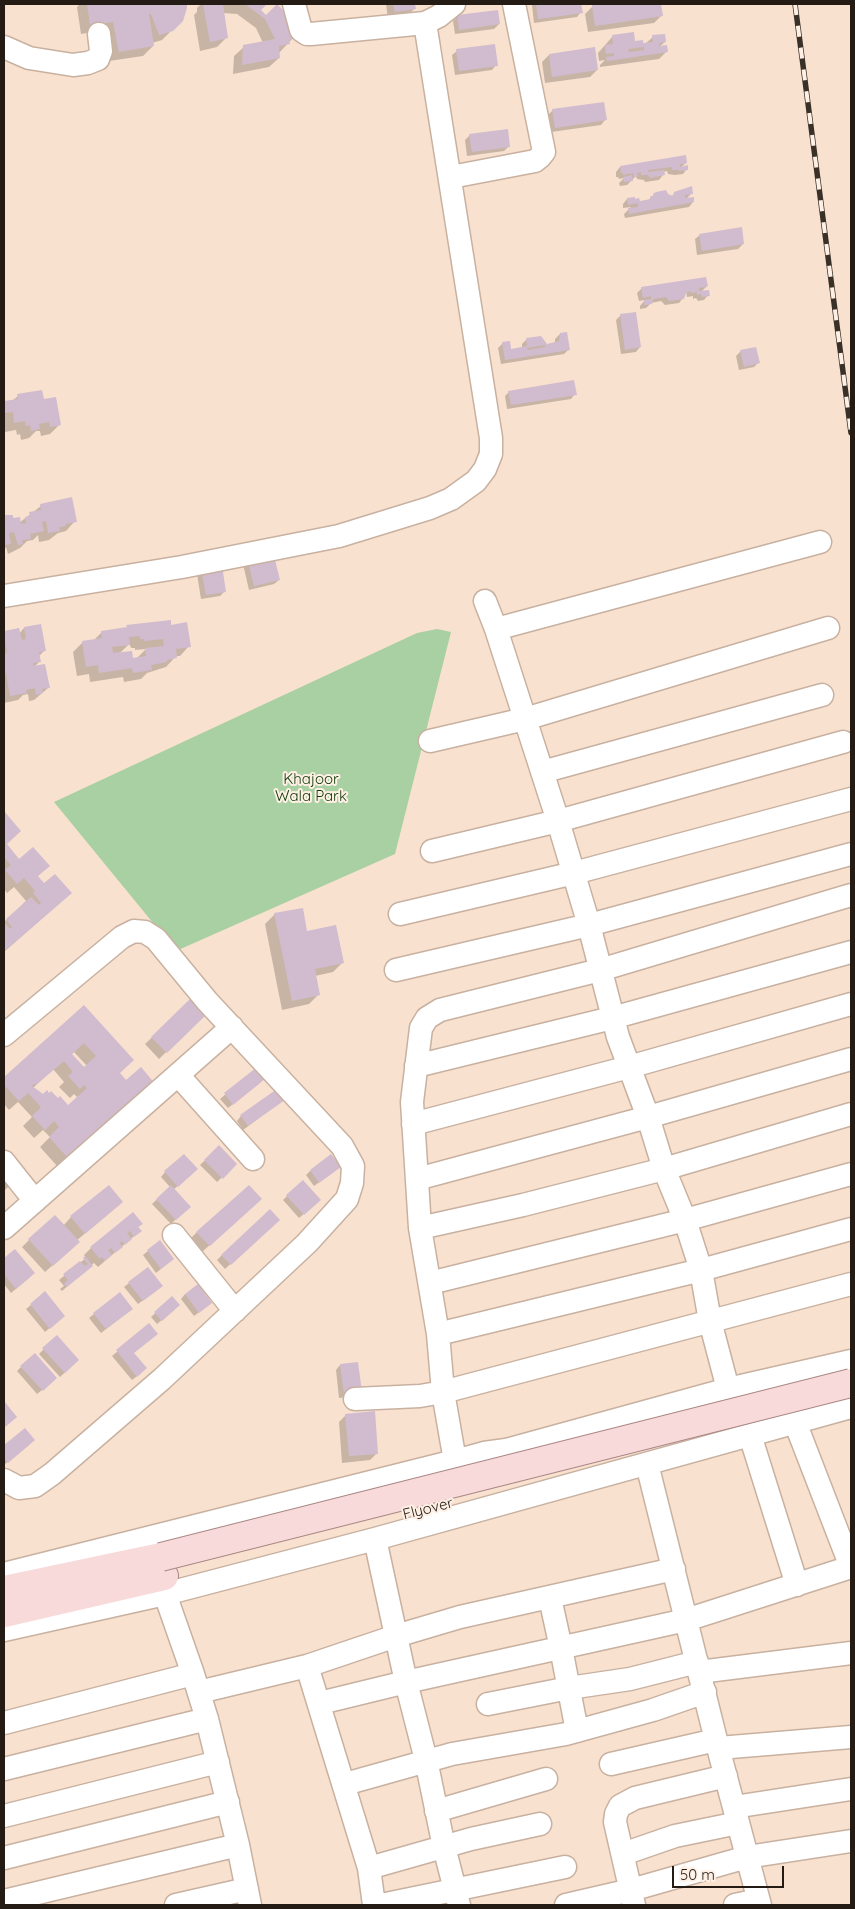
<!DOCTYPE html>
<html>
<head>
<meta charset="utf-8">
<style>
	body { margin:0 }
	#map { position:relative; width:855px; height:1909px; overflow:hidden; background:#f9e1cf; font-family:Quicksand,sans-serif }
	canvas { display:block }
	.frame { position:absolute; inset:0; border:5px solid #231b14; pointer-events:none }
	.scale { position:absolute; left:672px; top:1866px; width:112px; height:22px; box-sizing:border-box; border:2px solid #231b14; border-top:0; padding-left:6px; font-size:15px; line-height:18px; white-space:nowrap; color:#231b14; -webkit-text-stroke:4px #fff0e5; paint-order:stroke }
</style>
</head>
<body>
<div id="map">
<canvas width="855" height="1909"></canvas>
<div class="frame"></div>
<div class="scale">50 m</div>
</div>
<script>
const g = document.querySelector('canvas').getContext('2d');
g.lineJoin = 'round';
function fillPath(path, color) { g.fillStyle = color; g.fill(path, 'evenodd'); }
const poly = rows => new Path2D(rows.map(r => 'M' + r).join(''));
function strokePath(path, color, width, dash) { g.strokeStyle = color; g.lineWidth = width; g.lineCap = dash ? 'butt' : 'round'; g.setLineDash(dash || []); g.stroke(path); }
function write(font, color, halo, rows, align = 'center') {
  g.font = font + ' Quicksand,sans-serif'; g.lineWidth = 4; g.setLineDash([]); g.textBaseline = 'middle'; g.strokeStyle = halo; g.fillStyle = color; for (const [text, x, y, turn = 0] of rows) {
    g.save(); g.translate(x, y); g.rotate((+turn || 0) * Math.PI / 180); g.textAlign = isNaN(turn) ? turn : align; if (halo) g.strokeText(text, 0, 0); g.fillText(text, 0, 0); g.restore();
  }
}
const green = poly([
	[437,629,451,632,395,854,176,951,54,802,417,633]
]);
const shadow = poly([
	[80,4,186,4,186,8,182,20,162,40,152,43,153,46,143,56,109,61,104,30,81,34,77,7],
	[201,4,265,4,259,10,293,38,278,54,279,58,269,67,233,74,234,56,244,47,263,43,256,28,237,14,223,13,227,37,217,47,200,51,194,15,197,12,197,8],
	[386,4,414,4,414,9,407,16,388,19],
	[533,4,580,4,581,12,577,17,534,23,532,5],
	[612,4,660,4,661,16,654,23,588,32,585,14,592,7],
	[458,16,499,24,494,29,455,34,453,21],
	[613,36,645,44,653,37,665,42,659,47,666,52,659,59,600,67,600,65,605,60,599,61,598,53],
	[457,51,496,65,492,70,455,75,452,55],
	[549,55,597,70,590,77,545,83,542,62],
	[553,110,605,120,601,125,551,132,548,115],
	[470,135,509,146,504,151,467,156,465,140],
	[686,163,680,168,687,169,683,174,675,175,668,174,667,171,663,172,663,175,659,180,645,182,644,180,637,179,636,176,627,185,620,186,619,183,624,178,619,179,618,177,616,177,616,172,620,167],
	[691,188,692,193,686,199,693,202,689,207,625,218,624,214,631,207,623,208,623,204,627,199,639,203,647,201,654,195,670,198,675,193],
	[700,235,743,244,738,249,697,255,695,239],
	[707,286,700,293,708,295,704,300,698,301,696,298,693,299,693,296,687,297,686,291,683,298,679,303,665,305,661,301,651,303,646,308,640,309,640,306,645,300,639,301,637,293,642,288],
	[621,315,640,347,636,352,621,354,616,320],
	[560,334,569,349,564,354,501,364,498,348,503,343,510,350,522,348,522,344,526,340,541,337,547,345,555,343,555,339],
	[741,351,758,363,754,367,739,370,736,356],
	[509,392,575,394,571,399,507,409,505,396],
	[18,396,43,401,60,424,50,434,41,436,40,431,36,431,29,438,21,440,20,434,17,435,16,430,5,432,4,401,12,401],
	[41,506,75,521,66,531,58,533,49,540,39,542,38,535,33,540,27,541,20,548,8,554,6,547,4,550,4,513,4,516,19,523],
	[247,560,279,580,274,584,249,590,243,564],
	[202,570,225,591,220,596,201,599,197,574],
	[170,626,189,646,180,656,176,656,166,667,147,673,141,679,124,682,123,677,90,682,89,674,77,676,73,652,83,642,94,640,102,632,125,629,127,627],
	[128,645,130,645,131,648,135,648,135,650,146,649,136,659,132,659,119,654],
	[24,628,45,650,39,656,40,661,34,667,48,688,34,700,29,701,28,694,23,695,18,700,4,703,4,632,18,630,19,634],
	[4,813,20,831,5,845,44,885,71,893,4,952,4,922,26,901,14,887,7,893,4,889],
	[275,914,306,932,343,962,333,972,315,976,319,994,309,1004,282,1010,265,924],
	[190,1001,204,1015,159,1059,145,1044],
	[84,1006,119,1074,126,1082,146,1095,58,1167,40,1147,50,1137,43,1130,34,1138,23,1126,32,1117,18,1102,9,1110,4,1104,4,1079],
	[74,1052,87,1066,84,1069,71,1055],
	[53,1069,64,1082,59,1087,70,1098,74,1094,78,1098,68,1107,43,1096,33,1088],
	[256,1069,260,1083,228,1108,220,1099],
	[278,1104,243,1130,237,1121,241,1116],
	[219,1147,236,1164,217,1182,200,1165],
	[310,1171,335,1171,314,1186,306,1175],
	[165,1172,192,1174,173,1190,189,1206,171,1224,152,1204,170,1187,161,1177],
	[4,1174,12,1183,4,1191],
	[287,1196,315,1204,299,1218,283,1200],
	[253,1206,202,1252,190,1239,197,1232],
	[114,1209,76,1241,71,1249,45,1272,22,1247,29,1240,63,1226,71,1217],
	[133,1214,140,1231,98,1267,94,1263,62,1291,60,1289,64,1286,59,1280,86,1258,84,1255,91,1248],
	[274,1224,225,1269,217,1260,222,1255],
	[159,1242,173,1259,156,1273,143,1255],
	[15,1251,29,1278,11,1293,4,1284,4,1260],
	[129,1283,157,1290,138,1304,124,1287],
	[185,1294,206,1307,194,1316,181,1299],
	[172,1298,174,1310,157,1324,151,1317],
	[31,1305,59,1320,45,1332,26,1309],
	[127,1313,101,1333,89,1318,94,1314],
	[149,1325,133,1353,141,1373,132,1380,112,1356],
	[56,1337,78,1360,60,1377,39,1354],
	[340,1365,356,1396,339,1398,336,1370],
	[21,1367,51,1383,37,1394,17,1371],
	[346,1415,377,1453,370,1460,342,1463,339,1422],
	[25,1429,29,1445,4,1465,4,1446]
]);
const building = poly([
	[87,4,187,4,187,8,183,21,173,31,159,35,151,14,149,14,154,46,119,52,113,22,90,25],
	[203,4,223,4,228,38,210,42],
	[245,4,267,4,261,10,266,15,277,4,292,20,295,38,289,40,290,44,279,46,280,58,242,65,243,45,275,39,265,19],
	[393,4,415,4,416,9,395,12],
	[536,4,581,4,583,13,538,19],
	[603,4,661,4,663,16,595,26,592,5],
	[498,10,500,24,459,30,457,15],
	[634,32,635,41,643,40,643,43,653,42,652,35,665,34,666,42,659,43,659,46,667,45,668,52,607,61,606,57,614,56,614,53,606,54,605,45,613,44,612,35],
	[644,47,644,50,629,52,628,49],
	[495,44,498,66,459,71,456,49],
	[595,47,598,70,552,77,549,54],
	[604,102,607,120,555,128,552,109],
	[508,129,510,147,472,152,469,134],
	[686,155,687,163,680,164,680,167,688,165,688,170,679,171,679,170,672,170,672,167,648,170,648,172,664,170,665,175,650,178,648,175,641,175,641,172,637,173,638,176,634,177,633,173,623,175,623,173,621,173,620,166],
	[632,175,633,181,624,182,623,177],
	[692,186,693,194,685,195,685,198,694,197,694,202,629,214,628,208,638,207,638,203,628,205,627,198,635,197,635,199,639,198,640,201,651,199,650,196,653,196,653,194,656,192,666,190,668,194,673,196,674,192],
	[742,227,744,244,702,251,699,234],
	[706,277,708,286,699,288,699,291,709,290,710,296,702,297,701,294,697,295,697,292,691,293,691,291,686,293,684,299,669,301,666,297,653,299,652,304,644,305,644,300,651,299,651,296,643,298,641,287],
	[636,312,641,347,625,350,620,314],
	[567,332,570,350,505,360,502,342,510,341,511,349,527,346,526,338,541,336,547,344,559,341,560,333],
	[545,345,545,347,528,350,527,348],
	[756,347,760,363,744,367,740,350],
	[574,380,577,395,511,405,508,391],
	[42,390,44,399,56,397,61,425,50,427,49,422,39,424,40,429,31,431,30,425,26,426,25,421,14,423,13,412,4,413,4,401,18,399,17,394],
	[72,497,77,522,65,524,66,526,59,527,60,531,48,533,46,521,42,522,44,531,30,534,31,539,22,540,23,544,18,545,14,532,9,533,11,544,4,545,4,511,5,515,13,515,13,518,20,517,21,524,26,523,25,517,30,516,29,512,41,510,40,504],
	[273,552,280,580,254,586,247,558],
	[222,565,226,592,206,595,201,569],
	[171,620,171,625,187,622,191,647,176,649,177,658,167,660,167,662,151,665,152,670,133,673,132,668,99,673,98,665,86,667,82,641,102,638,101,631,127,627,126,625],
	[140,636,140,639,144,639,144,641,163,639,164,646,145,648,146,656,133,658,132,651,113,653,112,647,130,645,129,637],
	[41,624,46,651,39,652,41,662,33,663,33,666,45,664,50,688,42,689,43,693,36,695,35,688,26,690,27,693,10,696,6,673,4,674,4,653,7,653,4,631,19,628,22,640,26,639,24,627],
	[4,811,21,831,7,844,19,859,33,847,50,866,38,876,44,883,55,874,72,893,6,950,4,947,4,922,10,929,12,927,6,919,31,897,39,905,41,903,33,893,35,891,24,878,17,884,5,870,11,865,4,857],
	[303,908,307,931,336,925,344,963,315,969,320,995,292,1001,274,913],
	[190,999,206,1015,167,1053,151,1037],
	[84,1005,134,1060,120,1073,126,1080,141,1067,157,1086,68,1158,49,1137,59,1127,54,1121,45,1130,32,1116,41,1107,28,1093,19,1101,4,1085,4,1077],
	[84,1043,96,1056,84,1067,72,1054],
	[64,1061,73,1072,68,1076,80,1089,84,1085,87,1088,68,1105,60,1096,58,1098,51,1091,49,1093,47,1090,43,1094,32,1086,34,1084,36,1085],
	[257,1067,266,1078,233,1105,224,1093],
	[277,1089,285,1100,248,1126,240,1115],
	[219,1145,237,1164,223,1179,204,1160],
	[184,1154,198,1169,178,1187,164,1171],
	[331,1154,341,1167,319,1183,310,1170],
	[303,1180,321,1200,304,1215,286,1195],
	[109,1185,123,1202,85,1234,70,1216],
	[171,1185,191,1207,176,1220,156,1199],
	[249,1185,262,1199,210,1246,196,1232],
	[270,1209,280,1220,231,1265,221,1255],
	[133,1212,143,1224,138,1227,142,1231,134,1237,130,1231,127,1233,132,1239,125,1245,122,1241,119,1243,123,1247,115,1253,111,1248,108,1250,112,1255,105,1261,102,1257,100,1259,90,1247],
	[55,1215,80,1242,53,1266,28,1239],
	[160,1240,174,1259,161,1269,147,1250],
	[15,1249,35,1273,16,1289,4,1274,4,1258],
	[85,1256,93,1266,67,1287,64,1284,68,1280,63,1274,80,1261,85,1266,88,1264,83,1258],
	[148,1267,163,1286,143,1301,128,1282],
	[198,1284,212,1303,199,1313,185,1294],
	[45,1291,65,1316,50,1329,30,1304],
	[120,1292,133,1309,106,1329,93,1313],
	[172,1296,180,1305,162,1321,154,1312],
	[149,1323,158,1334,134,1353,147,1368,137,1377,116,1350],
	[57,1335,79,1360,65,1373,42,1348],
	[35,1353,57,1378,43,1391,20,1366],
	[358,1362,362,1392,344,1394,340,1364],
	[4,1401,17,1417,4,1428],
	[375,1411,378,1454,349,1456,345,1414],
	[25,1428,35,1440,8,1463,4,1458,4,1445]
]);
const minor = poly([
	[294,4,301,30,307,34,311,34,425,23,439,16,454,4],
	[4,47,29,58,73,65,88,63,98,59,101,51,99,34],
	[451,177,535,161,540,157,544,152,514,4],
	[4,596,182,567,339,536,430,508,451,499,476,481,485,469,491,454,491,438,425,23],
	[485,601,496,629,558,821,589,925,618,1037,648,1117,664,1169,685,1220,701,1270,710,1321,728,1389],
	[496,629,820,542],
	[430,741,525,719,828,628],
	[542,772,822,695],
	[432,851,558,821,843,742],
	[400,914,574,873,851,799],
	[396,970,589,925,851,854],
	[4,1035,122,937,134,931,145,932,156,939,207,1001,342,1146,353,1166,352,1183,347,1199,307,1243,162,1379,52,1474,35,1486,19,1488,4,1480],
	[416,1066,612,1018,851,952],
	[178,1075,253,1159],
	[413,1124,629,1067,851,1004],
	[4,1162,35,1201],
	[417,1179,648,1117,851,1059],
	[4,1228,232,1027],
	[420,1228,523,1205,664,1169,851,1114],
	[174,1235,235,1311],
	[430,1283,685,1220,851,1174],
	[438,1334,701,1270,851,1229],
	[355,1399,420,1396,443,1392,851,1284],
	[795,1422,851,1567],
	[750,1435,797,1585],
	[455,1461,443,1392,438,1334,420,1228,412,1102,421,1028,427,1018,440,1010,600,970,851,895],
	[647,1464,716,1740,760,1905],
	[375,1539,406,1682,426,1760,444,1847,459,1905],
	[4,1574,455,1461,484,1453,506,1450,728,1389,851,1361],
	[165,1594,193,1674,207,1719,238,1845,250,1905],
	[550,1598,561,1648,577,1731],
	[4,1630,165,1594,375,1539,851,1407],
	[307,1666,369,1868,374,1905],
	[699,1672,851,1653],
	[199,1692,307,1666,396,1636,460,1617,674,1569],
	[320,1703,406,1682,686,1620,851,1567],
	[488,1704,569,1688,630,1679,697,1662],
	[4,1723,193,1674],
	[719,1748,851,1737],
	[611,1764,716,1740],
	[4,1769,207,1719],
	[345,1784,452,1754,566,1734,653,1710,705,1692],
	[734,1807,851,1789],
	[436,1811,546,1779],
	[4,1816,218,1762],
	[623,1854,675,1836,738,1823],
	[4,1858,228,1802],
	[369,1868,471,1839,540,1824],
	[4,1901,238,1845],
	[176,1905,247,1889],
	[381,1905,565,1867],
	[566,1905,631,1890,747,1857,851,1841],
	[634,1905,615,1822,616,1814,620,1806,635,1798,726,1776],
	[735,1905,758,1900]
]);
const major = poly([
	[4,1590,161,1557],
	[4,1613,164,1576]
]);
const rail = poly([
	[795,4,851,433]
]);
const majorBridge = poly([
	[161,1557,851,1383]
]);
const parkNames = [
	["Khajoor",311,779],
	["Wala Park",311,796]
];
const streetNames = [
	["Flyover",428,1509,-14]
];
fillPath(green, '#a8d0a2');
fillPath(shadow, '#0003');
fillPath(building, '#d1bbcf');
strokePath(minor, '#c8b1a0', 25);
strokePath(major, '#aa8786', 30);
strokePath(minor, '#fff', 22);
strokePath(major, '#f8dadb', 28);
strokePath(rail, '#393028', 5.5);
strokePath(rail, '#fff0e5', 4, [11]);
strokePath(majorBridge, '#aa8786', 30, []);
strokePath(majorBridge, '#f8dadb', 28);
write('15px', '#0b3704', '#fff0e5', parkNames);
write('15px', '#231b14', '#fff0e5', streetNames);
</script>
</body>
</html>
